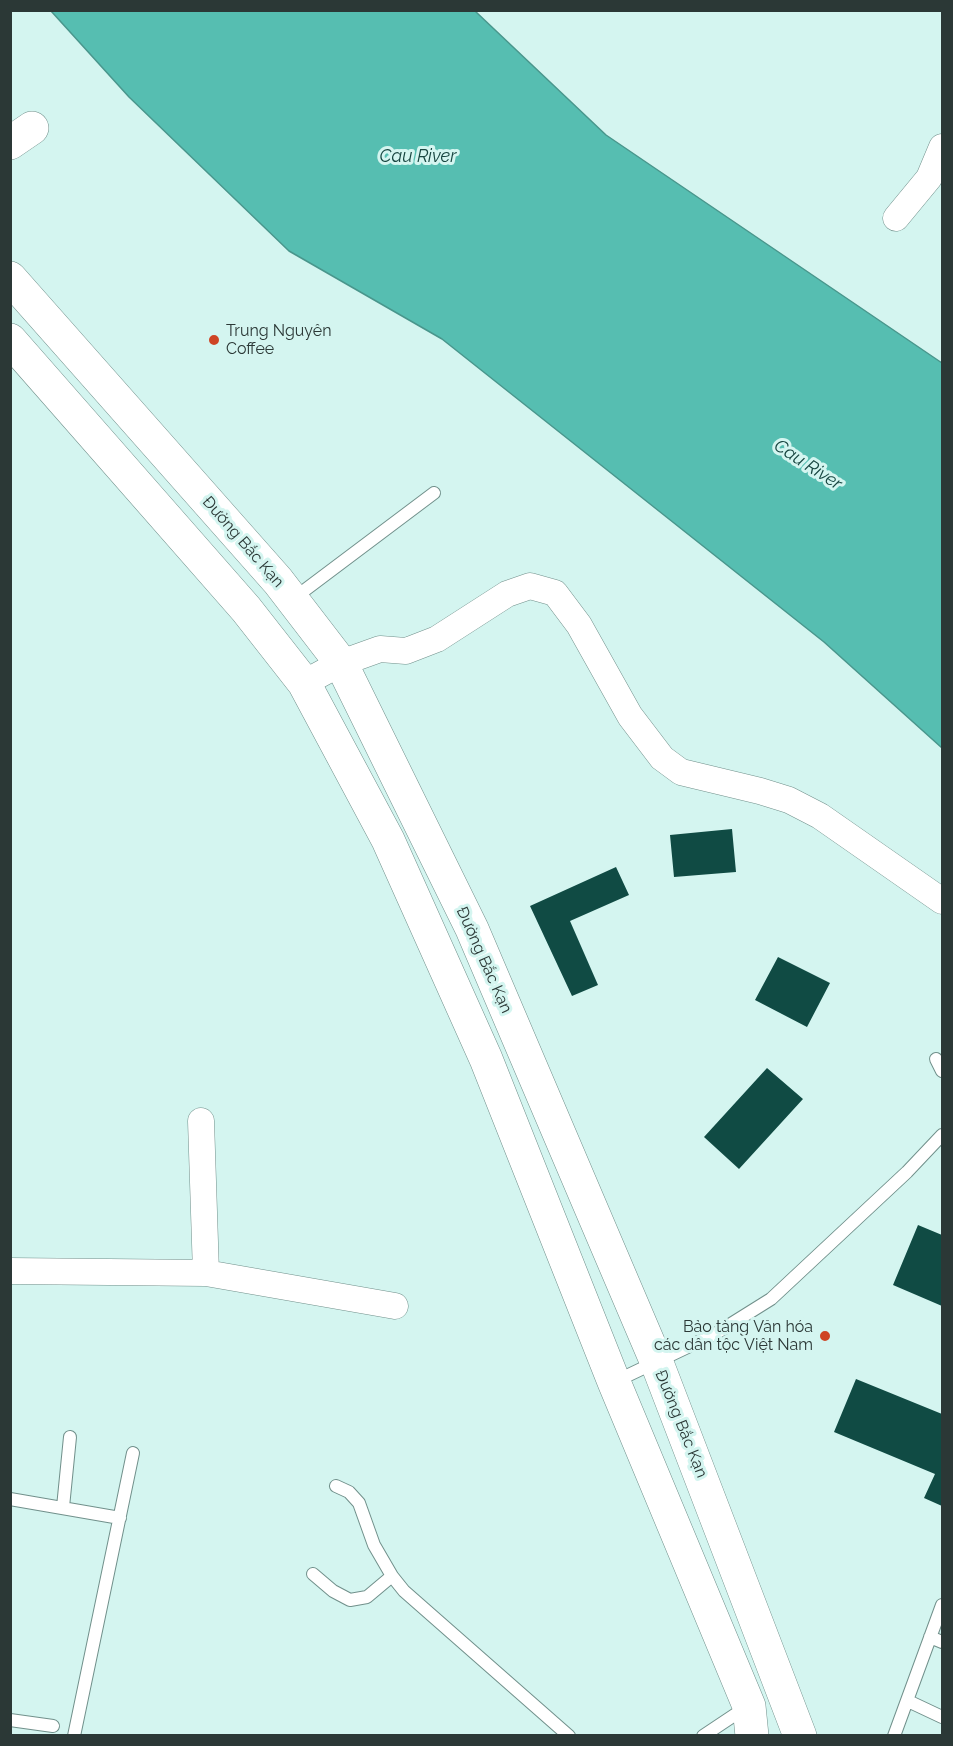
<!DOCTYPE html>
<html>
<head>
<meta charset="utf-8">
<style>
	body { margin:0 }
	#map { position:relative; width:953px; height:1746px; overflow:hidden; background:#d4f5f0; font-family:Raleway,sans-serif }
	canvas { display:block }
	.frame { position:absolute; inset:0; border:12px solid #2b3836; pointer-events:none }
</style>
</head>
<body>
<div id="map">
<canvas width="953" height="1746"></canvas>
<div class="frame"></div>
</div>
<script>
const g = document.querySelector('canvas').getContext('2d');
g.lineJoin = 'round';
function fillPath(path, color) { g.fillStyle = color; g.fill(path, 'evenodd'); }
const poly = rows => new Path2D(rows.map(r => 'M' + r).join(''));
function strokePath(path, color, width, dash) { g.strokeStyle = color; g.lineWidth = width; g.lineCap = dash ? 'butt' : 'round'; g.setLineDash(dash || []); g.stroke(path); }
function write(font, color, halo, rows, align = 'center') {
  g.font = font + ' Raleway,sans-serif'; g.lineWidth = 6; g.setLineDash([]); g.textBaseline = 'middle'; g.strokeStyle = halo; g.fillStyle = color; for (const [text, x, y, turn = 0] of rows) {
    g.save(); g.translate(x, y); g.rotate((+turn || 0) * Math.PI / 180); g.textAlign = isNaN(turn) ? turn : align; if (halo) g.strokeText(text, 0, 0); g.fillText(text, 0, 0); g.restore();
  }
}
const water = poly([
	[51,11,475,11,606,135,942,363,942,748,824,642,442,339,289,251,129,97,51,11]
]);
const building = poly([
	[732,829,736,872,674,877,670,835],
	[616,867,629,895,570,921,598,985,572,996,530,906],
	[778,957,830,983,807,1027,755,1000],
	[767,1068,803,1099,739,1169,704,1137],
	[918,1225,942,1235,942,1306,893,1285],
	[856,1379,942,1414,942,1506,924,1498,935,1474,834,1432]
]);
const lane = poly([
	[293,599,434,493],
	[936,1059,942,1071],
	[616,1381,715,1334,771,1299,907,1172,942,1135],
	[336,1486,349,1492,359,1503,374,1545,392,1576,404,1591,569,1736],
	[10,1499,120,1518],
	[63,1507,70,1437],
	[313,1574,333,1591,350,1600,367,1597,392,1576],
	[930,1637,942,1642],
	[908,1701,942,1717],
	[10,1720,53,1726],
	[74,1736,133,1453],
	[703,1736,745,1708],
	[894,1736,942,1605]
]);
const street = poly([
	[896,218,929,178,942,147],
	[304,683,341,663,380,649,406,651,437,639,507,594,530,586,555,593,579,625,630,716,662,758,681,772,760,791,789,800,820,816,942,901],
	[201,1121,206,1273],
	[10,1271,206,1273,395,1306]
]);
const secondary = poly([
	[10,143,32,128]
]);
const highway = poly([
	[10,278,278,581,341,663,472,929,657,1363,800,1736],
	[10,340,246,609,304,683,388,840,486,1059,614,1382,749,1706,752,1736]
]);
const markers = [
	[214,340,6,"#ce4424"],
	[825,1336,6,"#ce4424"]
];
const poiNames = [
	["Trung Nguyên",226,331],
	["Coffee",226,349],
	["Bảo tàng Văn hóa",813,1327,"right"],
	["các dân tộc Việt Nam",813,1345,"right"]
];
const streetNames = [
	["Đường Bắc Kạn",243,542,49],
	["Đường Bắc Kạn",484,960,66],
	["Đường Bắc Kạn",681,1424,68]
];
const waterNames = [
	["Cau River",418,157],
	["Cau River",808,465,33]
];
fillPath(water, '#56beb1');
strokePath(water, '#49968c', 1.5);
fillPath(building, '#104b44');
strokePath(lane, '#71908b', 14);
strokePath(street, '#71908b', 27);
strokePath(secondary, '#71908b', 34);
strokePath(highway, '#71908b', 34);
strokePath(lane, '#fff', 12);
strokePath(street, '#fff', 26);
strokePath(secondary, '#fff', 33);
strokePath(highway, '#fff', 33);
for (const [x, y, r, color] of markers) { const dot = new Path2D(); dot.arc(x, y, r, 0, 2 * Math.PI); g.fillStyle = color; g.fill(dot); strokePath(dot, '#d4f5f0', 2); }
write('16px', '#2b3836', '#d4f5f0', poiNames, 'left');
write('16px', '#2b3836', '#d4f5f0', streetNames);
write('italic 18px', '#184641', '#d4f5f0', waterNames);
</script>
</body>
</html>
